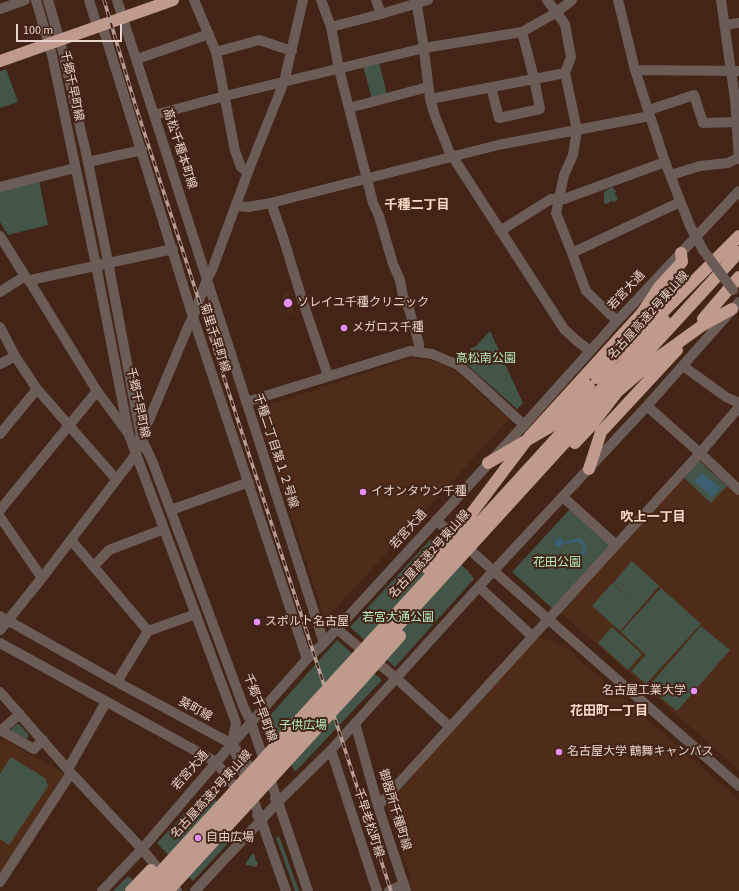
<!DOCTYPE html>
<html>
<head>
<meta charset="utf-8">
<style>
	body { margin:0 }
	#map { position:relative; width:739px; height:891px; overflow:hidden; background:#422517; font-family:"Source Sans 3",sans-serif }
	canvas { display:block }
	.scale { position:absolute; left:16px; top:24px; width:106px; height:18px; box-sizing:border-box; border:2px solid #e7d4cb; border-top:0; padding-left:5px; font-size:12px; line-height:14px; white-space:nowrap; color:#e7d4cb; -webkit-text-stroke:3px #422517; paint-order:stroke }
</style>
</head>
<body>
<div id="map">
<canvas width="739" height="891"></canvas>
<div class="scale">100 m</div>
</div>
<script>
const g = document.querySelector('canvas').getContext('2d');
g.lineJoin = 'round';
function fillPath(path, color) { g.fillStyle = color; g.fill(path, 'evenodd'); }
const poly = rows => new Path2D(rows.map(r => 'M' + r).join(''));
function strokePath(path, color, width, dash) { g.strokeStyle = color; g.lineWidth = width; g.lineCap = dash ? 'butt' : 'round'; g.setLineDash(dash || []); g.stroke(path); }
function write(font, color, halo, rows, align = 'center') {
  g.font = font + ' "Source Sans 3","Noto Sans JP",sans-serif'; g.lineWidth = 4; g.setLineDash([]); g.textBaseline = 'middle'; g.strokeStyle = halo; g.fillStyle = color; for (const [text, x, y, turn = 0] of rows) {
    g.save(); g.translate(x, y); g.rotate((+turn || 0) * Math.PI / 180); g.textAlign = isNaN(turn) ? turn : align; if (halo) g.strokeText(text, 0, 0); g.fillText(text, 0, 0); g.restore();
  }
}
const built = poly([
	[287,292,294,313,289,314,282,294],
	[415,358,429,360,445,365,453,370,509,419,325,620,257,409,405,360],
	[697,460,701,460,739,492,739,770,560,612],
	[540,638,551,641,565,647,739,800,739,891,412,891,409,882,411,877,386,804,533,641],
	[4,739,63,773,63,778,0,875,0,742]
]);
const green = poly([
	[379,62,387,95,372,99,363,66],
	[6,69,18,102,0,108,0,71],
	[39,180,48,225,8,235,0,222,0,191],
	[612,187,616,191,615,195,618,198,615,202,611,201,607,204,604,203,604,192],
	[490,331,523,403,517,409,465,363,469,359,468,353,471,348,476,346],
	[698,460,727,486,711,503,683,477],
	[571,508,610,542,609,548,553,609,512,572],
	[431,539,468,571,474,579,395,667,350,627],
	[632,561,659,586,640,608,613,583],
	[612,583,640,608,620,631,592,606],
	[661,588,701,624,646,684,631,671,646,655,621,632],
	[701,626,730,650,677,711,648,687],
	[612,627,642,654,628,670,598,643],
	[337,640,382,680,295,772,267,719],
	[17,724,19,724,28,734,28,737,24,741,10,730],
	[11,757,45,778,48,786,9,845,0,839,0,774],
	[209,787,235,836,193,881,157,843],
	[279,836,299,891,295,891,276,838],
	[252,854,255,855,255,859,258,863,256,867,246,865,246,862,249,859,251,855],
	[128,876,146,891,113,891]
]);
const water = poly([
	[702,473,720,488,712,497,694,481],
	[559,537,562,539,563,542,578,538,581,539,586,545,586,554,581,554,579,553,583,550,583,546,578,542,565,544,558,547,555,545,555,541]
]);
const minor = poly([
	[36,0,52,55,96,265,129,435,234,717,236,723,232,744,261,820],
	[48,0,63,52,88,162,108,262,141,437,153,463,244,708,251,722,278,802],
	[89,0,97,26],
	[117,0,324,643],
	[194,0,216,52,235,151,241,167,248,172],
	[321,0,331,27,339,69,373,203,379,216,393,264,400,280,403,296,409,309,419,344,419,352],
	[376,0,381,14],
	[416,0,423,42,430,99,435,116,449,151,564,329,577,341,590,351],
	[547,0,565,24,571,57,565,73,577,130,573,155,564,175,556,213,572,253,586,291,617,321],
	[618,0,635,70,665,162,690,226,703,250],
	[721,0,735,99,739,159],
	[0,9,25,0],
	[102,25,193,317,307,659],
	[725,25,739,23],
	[331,27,381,14,428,0],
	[216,52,259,40,292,51],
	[137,59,209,34],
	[635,70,739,71],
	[491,87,499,118,540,109,534,78,522,32],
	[430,99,565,73],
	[349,108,428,87],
	[649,110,694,95,703,123,737,122],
	[154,115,225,96,424,48,522,32,557,12,572,0],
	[88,162,142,150],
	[671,175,700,166,728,163,738,158],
	[0,187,75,168],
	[271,203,282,234,301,296,328,376],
	[236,206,248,207,271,203,498,145,650,116],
	[500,231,551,199,564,199,665,162],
	[0,236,25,276,30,282,97,391,128,433],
	[572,253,680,202],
	[30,282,35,279,173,249],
	[0,292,25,276],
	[0,327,15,356,37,389,116,479],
	[0,364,15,356],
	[683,366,726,397,739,403],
	[246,402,410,351,432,354,458,365,472,377,524,425],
	[647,406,700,453,739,490],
	[0,434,37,389],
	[563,497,615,544],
	[0,510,97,391],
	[171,510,249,482],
	[0,517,42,578],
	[436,520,548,619,739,786],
	[71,540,148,631],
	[94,566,109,550,164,529],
	[479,587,532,636],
	[0,616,117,682,232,744,257,776],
	[337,629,396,678,450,727],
	[0,630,42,578,136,454,141,434,149,420,188,327,193,317,207,279,212,270,248,172,284,82,303,0],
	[0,643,216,762,241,795],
	[117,682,148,631,196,614],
	[0,692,71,773,142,849,177,891],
	[355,723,378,806,406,891],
	[0,730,34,749,43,740],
	[0,731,20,714],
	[331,750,377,891],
	[68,769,106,702],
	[275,798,278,802,308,891],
	[378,806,700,453,739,407],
	[257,815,261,820,286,891],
	[0,882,71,773],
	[102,891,142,849,232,744,307,659,324,643,524,425,617,321,739,191],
	[195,891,278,802,331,750,484,581,647,406,739,302],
	[389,891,404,884]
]);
const highway = poly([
	[0,61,173,0],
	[642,313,660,286,682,262,681,253],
	[703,319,739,277],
	[646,340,664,320],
	[653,346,739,252],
	[597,378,614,357,655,320,739,236],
	[590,427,617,392,653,361,703,325,732,309],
	[488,463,553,425,589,386],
	[589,469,601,432,677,350]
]);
const rail = poly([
	[104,0,135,104,391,891]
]);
const minorBridge = poly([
	[703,250,733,290]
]);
const highwayBridge = poly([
	[575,443,590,427],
	[427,568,462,526,530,436,642,313],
	[131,891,151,870],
	[143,891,646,340],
	[156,891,653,346],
	[168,891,362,679,400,636]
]);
const markers = [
	[288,303,5,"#e88eff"],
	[344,328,4,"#e88eff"],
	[363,492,4,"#e88eff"],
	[257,622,4,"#e88eff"],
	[694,691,4,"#e88eff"],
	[559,752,4,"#e88eff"],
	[198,838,4,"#e88eff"]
];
const streetNames = [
	["千郷千早町線",71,86,78],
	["高松千種本町線",179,149,72],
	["若宮大通",627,291,-47],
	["名古屋高速2号東山線",649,316,-48],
	["菊里千早町線",214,338,72],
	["千郷千早町線",137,403,78],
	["千種二丁目第１２号線",275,451,72],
	["若宮大通",409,530,-48],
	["名古屋高速2号東山線",430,555,-48],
	["千郷千早町線",259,708,69],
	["葵町線",195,710,28],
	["若宮大通",191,771,-49],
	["名古屋高速2号東山線",212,795,-48],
	["御器所千種町線",394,810,73],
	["千早老松町線",368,823,72]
];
const poiNames = [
	["ソレイユ千種クリニック",297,303],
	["メガロス千種",352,328],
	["イオンタウン千種",371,492],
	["スポルト名古屋",265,622],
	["名古屋工業大学",686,691,"right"],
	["名古屋大学 鶴舞キャンパス",567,752],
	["自由広場",206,838]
];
const parkNames = [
	["高松南公園",486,359],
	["花田公園",557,563],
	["若宮大通公園",398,618],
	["子供広場",303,726]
];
const neighbourhoodNames = [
	["千種二丁目",417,206],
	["吹上一丁目",653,518],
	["花田町一丁目",609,712]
];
fillPath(built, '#4f2c1a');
fillPath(green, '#435547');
fillPath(water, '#3d5f72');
strokePath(minor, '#6b5c56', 10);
strokePath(highway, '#c09a8d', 12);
strokePath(rail, '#b59f94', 3.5);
strokePath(rail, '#422517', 2, [6]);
strokePath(minorBridge, '#6b5c56', 10);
strokePath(highwayBridge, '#c09a8d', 12);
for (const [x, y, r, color] of markers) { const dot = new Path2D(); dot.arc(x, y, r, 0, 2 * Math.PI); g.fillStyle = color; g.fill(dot); strokePath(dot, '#422517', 1.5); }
write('12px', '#e7d4cb', '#422517', streetNames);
write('12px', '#e7d4cb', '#422517', poiNames, 'left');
write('12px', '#b7edc3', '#422517', parkNames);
write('bold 13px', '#ffd9c7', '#422517', neighbourhoodNames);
</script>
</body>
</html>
